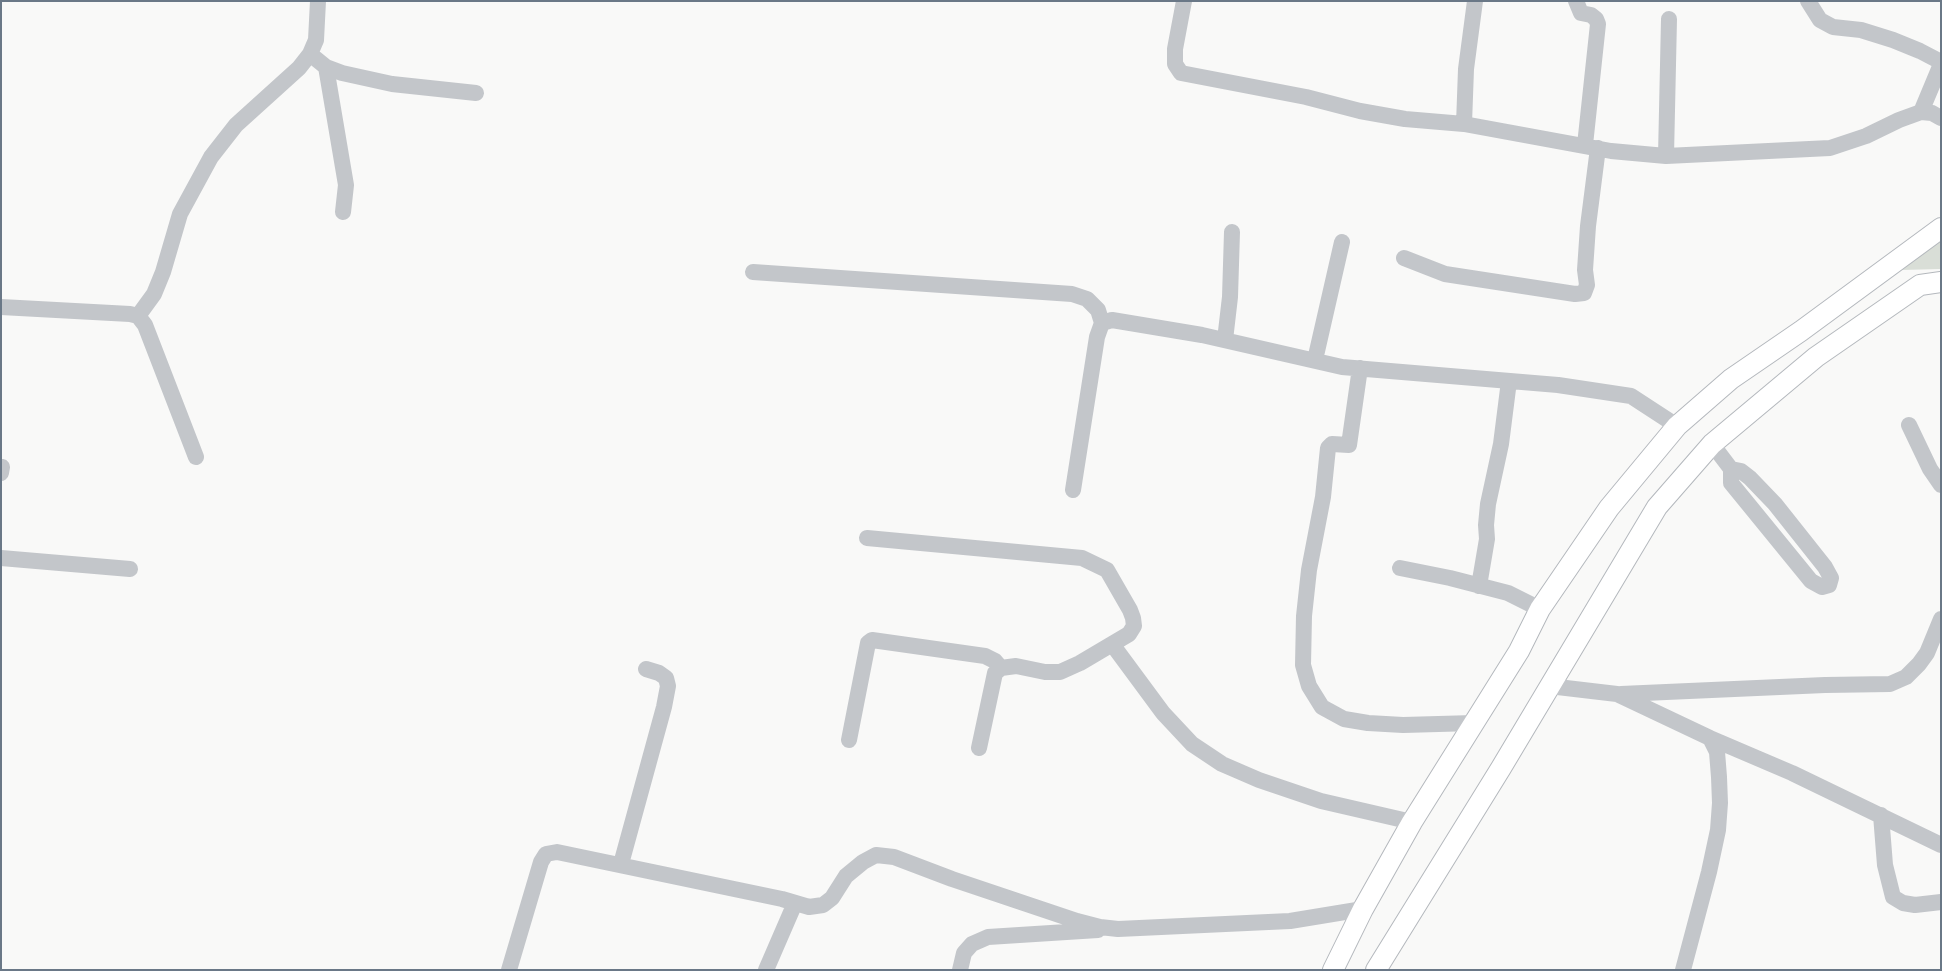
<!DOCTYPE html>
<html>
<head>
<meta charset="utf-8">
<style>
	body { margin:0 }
	#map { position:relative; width:1942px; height:971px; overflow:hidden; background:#f9f9f8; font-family:"Nunito Sans",sans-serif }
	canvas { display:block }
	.frame { position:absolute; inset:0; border:2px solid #6a7887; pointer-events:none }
</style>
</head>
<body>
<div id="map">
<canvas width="1942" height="971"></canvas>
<div class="frame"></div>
</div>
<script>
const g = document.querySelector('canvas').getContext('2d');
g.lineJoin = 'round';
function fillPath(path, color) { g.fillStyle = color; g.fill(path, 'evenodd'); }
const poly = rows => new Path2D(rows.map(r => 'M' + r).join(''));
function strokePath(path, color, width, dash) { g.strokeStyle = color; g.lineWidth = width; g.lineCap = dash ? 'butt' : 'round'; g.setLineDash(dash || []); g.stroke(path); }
const green = poly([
	[1940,241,1941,269,1902,270]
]);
const minor = poly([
	[1184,1,1175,49,1175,64,1181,73,1306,97,1360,111,1405,119,1464,124,1611,151,1666,156,1830,148,1866,136,1899,120,1921,112,1932,113,1941,118],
	[1576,1,1581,13,1591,15,1596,19,1598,24,1585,145],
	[1808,1,1820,20,1833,27,1861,30,1893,40,1920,51,1941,62],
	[310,54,326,67,342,73,392,84,476,93],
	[326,67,346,185,343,212],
	[1921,112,1941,64],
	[1464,124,1466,69,1475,1],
	[1666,156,1669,19],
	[1404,258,1445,274,1575,294,1584,293,1587,285,1585,270,1588,226,1598,148],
	[753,272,1072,294,1087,299,1098,310,1102,323],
	[1,307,130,314,138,316,145,325,196,457],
	[138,316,154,294,163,272,180,214,211,157,236,125,299,68,310,54,316,40,318,1],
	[1225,340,1230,297,1232,232],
	[1315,360,1342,242],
	[1360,368,1349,445,1332,444,1328,448,1323,497,1309,570,1304,616,1303,665,1309,686,1322,707,1344,719,1368,723,1403,725,1474,723],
	[1909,425,1930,469,1941,485],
	[1712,444,1731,469,1741,471,1750,478,1775,504,1825,567,1831,578,1829,585,1822,587,1811,581,1731,483,1731,469],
	[1,473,2,467],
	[1073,490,1097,337,1102,323,1112,320,1202,335,1342,367,1558,385,1631,396,1677,426],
	[867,538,1082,558,1107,570,1130,610,1133,618,1134,626,1129,634,1080,663,1060,672,1045,672,1016,666,1001,668,995,673,979,748],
	[1,558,130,569],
	[1400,568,1450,578,1508,593,1540,609],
	[1479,586,1487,539,1486,525,1488,504,1501,444,1509,381],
	[1112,644,1163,713,1192,744,1222,764,1259,780,1321,801,1412,822],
	[1549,686,1617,694,1710,738,1792,773,1941,845],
	[1621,694,1825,685,1890,684,1906,677,1919,664,1927,653,1941,619],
	[849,740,868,643,872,640,985,656,995,661,1001,668],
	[1881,815,1885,865,1893,897,1903,903,1915,905,1941,902],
	[621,864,664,707,668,686,666,678,659,673,646,669],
	[509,970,541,862,546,854,557,852,782,899,809,907,823,905,832,898,846,876,863,862,876,855,894,857,952,879,1077,921,1100,927,1118,929,1290,921,1363,909],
	[766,970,795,903],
	[960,970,964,953,972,944,988,937,1098,930],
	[1683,970,1709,872,1718,830,1720,803,1719,777,1717,752,1710,738]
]);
const major = poly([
	[1333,970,1363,909,1412,822,1519,651,1540,609,1609,508,1677,426,1731,379,1801,331,1941,228],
	[1376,970,1501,768,1657,507,1712,444,1816,357,1920,285,1941,282]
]);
fillPath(green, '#d9ded7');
strokePath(major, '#b4b8bd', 22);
strokePath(minor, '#c3c6ca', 16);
strokePath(major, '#fff', 20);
</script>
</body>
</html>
